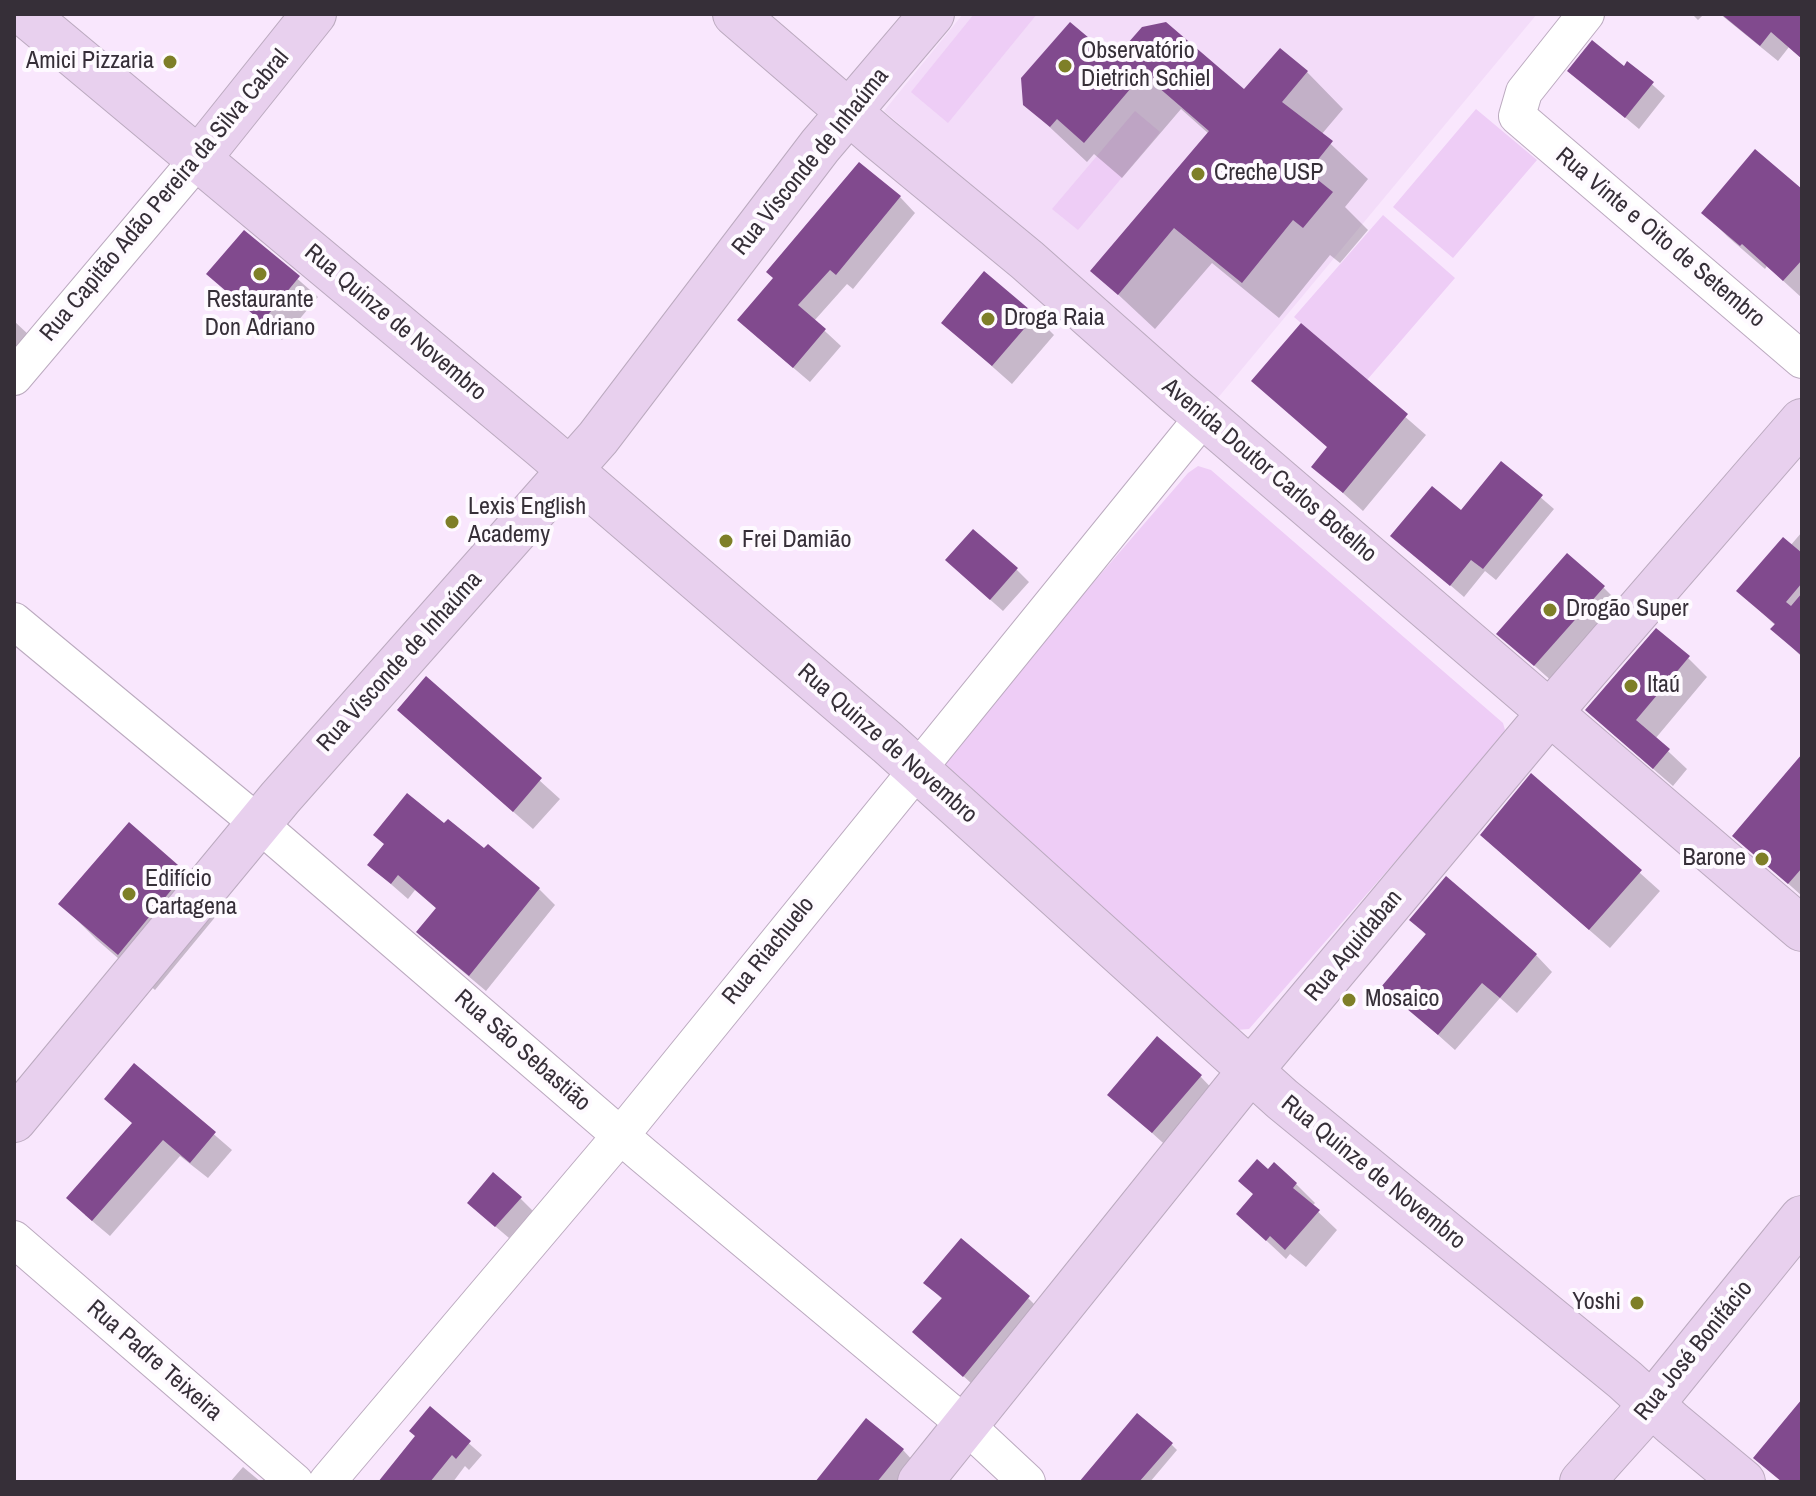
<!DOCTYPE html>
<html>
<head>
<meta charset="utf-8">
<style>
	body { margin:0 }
	#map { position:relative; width:1816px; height:1496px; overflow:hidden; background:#f9e7fd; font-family:"Archivo Narrow",sans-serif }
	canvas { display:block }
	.frame { position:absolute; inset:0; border:16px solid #362f38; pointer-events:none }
</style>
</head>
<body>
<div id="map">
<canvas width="1816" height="1496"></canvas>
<div class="frame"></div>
</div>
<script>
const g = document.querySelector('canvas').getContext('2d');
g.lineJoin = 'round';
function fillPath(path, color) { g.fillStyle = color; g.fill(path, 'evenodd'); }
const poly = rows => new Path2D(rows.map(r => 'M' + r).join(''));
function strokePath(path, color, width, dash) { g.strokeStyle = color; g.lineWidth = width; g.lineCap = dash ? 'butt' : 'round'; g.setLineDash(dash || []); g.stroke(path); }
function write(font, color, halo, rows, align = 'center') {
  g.font = font + ' "Archivo Narrow",sans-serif'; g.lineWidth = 8; g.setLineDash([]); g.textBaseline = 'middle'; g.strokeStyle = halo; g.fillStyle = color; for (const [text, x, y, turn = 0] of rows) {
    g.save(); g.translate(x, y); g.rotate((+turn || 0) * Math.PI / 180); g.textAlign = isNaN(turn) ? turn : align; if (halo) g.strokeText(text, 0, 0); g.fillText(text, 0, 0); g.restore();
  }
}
const built = poly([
	[963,14,1537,14,1217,399,884,111]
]);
const green = poly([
	[974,14,1037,14,948,123,911,92],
	[1476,109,1537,160,1453,258,1393,207],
	[1135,111,1160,132,1078,230,1052,209],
	[1383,215,1455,278,1367,380,1294,317],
	[1198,466,1211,470,1503,723,1505,730,1503,738,1249,1029,1223,1031,939,779,941,759,1188,473]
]);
const shadow = poly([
	[1692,14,1704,14,1698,20],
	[1720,14,1802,14,1802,59,1789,47,1778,61],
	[1280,51,1307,72,1343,109,1321,135,1368,179,1345,207,1368,230,1340,263,1330,255,1279,318,1212,263,1155,329,1093,271,1209,134,1181,109,1122,178,1094,154,1087,162,1025,104,1115,62,1245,92],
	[1628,63,1665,96,1639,129,1570,71,1624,68],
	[1802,191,1802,298,1767,266,1765,269,1728,237,1704,213],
	[900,197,915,213,853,289,847,284,814,321,841,346,810,382,756,336],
	[244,232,318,297,282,340,209,274],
	[1035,316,1054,335,1012,384,943,323],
	[14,321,45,350,14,386],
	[1301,326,1426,435,1363,511,1314,467,1329,449],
	[1501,463,1554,509,1496,580,1485,571,1464,597,1393,536,1461,512],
	[1802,532,1802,657,1773,629,1776,626,1739,591,1790,546],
	[1016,569,1029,582,1003,611,960,573],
	[1603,587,1622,606,1555,684,1499,634],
	[1688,658,1707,677,1655,739,1687,769,1673,786,1607,729],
	[427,679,560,799,533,829,419,729],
	[1802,757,1802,896,1735,836],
	[1532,776,1660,891,1610,948,1502,854],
	[129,825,185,873,221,910,155,990,97,940,61,904],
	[369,865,539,889,555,905,486,991,435,948,437,909,415,890,408,899],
	[1412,920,1536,955,1552,972,1517,1013,1500,998,1455,1050,1384,987,1427,936],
	[135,1066,232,1150,208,1178,180,1156,110,1236,85,1215,134,1124,107,1099],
	[1200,1076,1219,1096,1172,1151,1110,1095],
	[1269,1171,1296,1184,1315,1203,1312,1206,1337,1230,1306,1267,1290,1254,1286,1259,1238,1214,1255,1195],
	[520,1198,533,1211,509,1238,482,1215],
	[926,1283,1028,1298,1047,1317,983,1394,915,1332,943,1300],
	[430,1409,482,1455,469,1470,465,1466,453,1482,381,1482,417,1436],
	[1171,1444,1177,1450,1150,1482,1099,1482],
	[903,1450,915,1463,900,1482,817,1482],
	[243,1467,261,1482,230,1482]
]);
const building = poly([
	[1721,14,1802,14,1802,59,1771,32,1760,46],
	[1070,22,1114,59,1142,27,1166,22,1244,89,1280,48,1308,71,1282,102,1333,141,1308,172,1333,192,1303,228,1293,220,1242,283,1174,228,1118,295,1090,271,1209,131,1143,74,1084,143,1057,119,1050,127,1023,105,1021,78],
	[1592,40,1624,66,1627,61,1654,82,1625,118,1567,71],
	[1755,149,1802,189,1802,260,1783,281,1742,244,1740,246,1701,213],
	[859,162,901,196,836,275,830,270,798,305,826,329,793,368,737,320,773,278,766,272],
	[244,230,300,276,262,322,206,274],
	[984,271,1036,315,992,366,941,323],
	[1301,323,1408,414,1343,493,1311,467,1327,447,1251,381],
	[1501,461,1543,495,1483,569,1471,560,1450,586,1390,536,1432,486,1461,510],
	[973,529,1018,568,990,600,945,560],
	[1783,537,1802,553,1802,583,1786,602,1791,606,1802,593,1802,656,1770,629,1775,624,1736,591],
	[1567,553,1605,586,1534,666,1496,634],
	[1656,628,1690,656,1636,720,1670,749,1653,769,1585,710],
	[426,676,542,778,513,812,397,710],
	[1802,754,1802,868,1788,884,1732,836],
	[1531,773,1642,870,1589,930,1480,835],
	[407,793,444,823,448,819,484,848,488,844,540,888,469,976,416,932,436,908,398,875,391,884,367,865,384,844,373,835],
	[129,822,186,872,118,955,58,904],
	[1446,876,1537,954,1500,998,1482,983,1438,1035,1381,987,1426,934,1409,920],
	[1157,1036,1202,1075,1152,1133,1107,1095],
	[134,1063,216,1132,190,1163,163,1140,92,1221,66,1198,132,1123,104,1099],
	[1257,1159,1268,1169,1274,1162,1297,1183,1293,1188,1320,1210,1285,1250,1270,1236,1266,1241,1236,1214,1253,1194,1238,1181],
	[493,1172,522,1197,495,1227,467,1203],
	[961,1238,1030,1296,963,1377,912,1332,942,1298,923,1283],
	[1802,1399,1802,1482,1782,1482,1753,1458],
	[430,1406,471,1441,456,1459,452,1455,430,1482,378,1482,415,1436,409,1431],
	[1137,1413,1173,1443,1139,1482,1079,1482],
	[866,1418,904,1449,877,1482,815,1482]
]);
const street = poly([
	[1586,14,1524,92,1517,116,1802,360],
	[14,377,199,158],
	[14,621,259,824,643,1155,967,1426,1027,1482],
	[14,1239,295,1482],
	[327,1482,621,1135,1205,415]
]);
const secondary = poly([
	[25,14,542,446,888,743,1282,1099,1625,1380,1672,1423,1743,1482],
	[735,14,879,138,1027,260,1176,392,1802,929],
	[199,158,314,14],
	[14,1120,280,798,598,438,820,146,932,14],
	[920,1482,1250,1071,1551,711,1802,421],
	[1582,1482,1651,1405,1802,1218]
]);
const markers = [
	[170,62,8,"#7e7f28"],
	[1065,66,8,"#7e7f28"],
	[1198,174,8,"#7e7f28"],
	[260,274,8,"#7e7f28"],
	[988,319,8,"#7e7f28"],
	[452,522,8,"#7e7f28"],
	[726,541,8,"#7e7f28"],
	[1550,610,8,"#7e7f28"],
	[1631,686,8,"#7e7f28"],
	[1762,859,8,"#7e7f28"],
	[129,894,8,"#7e7f28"],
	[1349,1000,8,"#7e7f28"],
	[1637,1303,8,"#7e7f28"]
];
const poiNames = [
	["Observatório",1081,52],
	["Dietrich Schiel",1081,80],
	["Amici Pizzaria",154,62,"right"],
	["Creche USP",1214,174],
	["Restaurante",260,301,"center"],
	["Don Adriano",260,329,"center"],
	["Droga Raia",1004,319],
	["Lexis English",468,508],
	["Academy",468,536],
	["Frei Damião",742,541],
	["Drogão Super",1566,610],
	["Itaú",1647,686],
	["Barone",1746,859,"right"],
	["Edifício",145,880],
	["Cartagena",145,908],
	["Mosaico",1365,1000],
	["Yoshi",1621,1303,"right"]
];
const streetNames = [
	["Rua Visconde de Inhaúma",811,162,-51],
	["Rua Capitão Adão Pereira da Silva Cabral",165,196,-50],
	["Rua Vinte e Oito de Setembro",1660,238,40],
	["Rua Quinze de Novembro",395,323,40],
	["Avenida Doutor Carlos Botelho",1269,471,40],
	["Rua Visconde de Inhaúma",400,662,-48],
	["Rua Quinze de Novembro",887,744,41],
	["Rua Aquidaban",1354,946,-50],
	["Rua Riachuelo",769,951,-51],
	["Rua São Sebastião",522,1051,41],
	["Rua Quinze de Novembro",1373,1173,39],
	["Rua José Bonifácio",1694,1351,-51],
	["Rua Padre Teixeira",154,1361,41]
];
fillPath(built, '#f3dcf9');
fillPath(green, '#eecdf6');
fillPath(shadow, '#0003');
fillPath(building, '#814a8e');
strokePath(street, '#bbaabf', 38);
strokePath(secondary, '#bbaabf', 46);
strokePath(street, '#fff', 36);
strokePath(secondary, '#e8d0ee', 44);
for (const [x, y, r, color] of markers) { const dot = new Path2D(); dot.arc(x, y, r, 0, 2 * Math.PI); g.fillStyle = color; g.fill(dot); strokePath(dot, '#fefaff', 3); }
write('24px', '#362f38', '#fefaff', poiNames, 'left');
write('24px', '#362f38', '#fefaff', streetNames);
</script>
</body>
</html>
